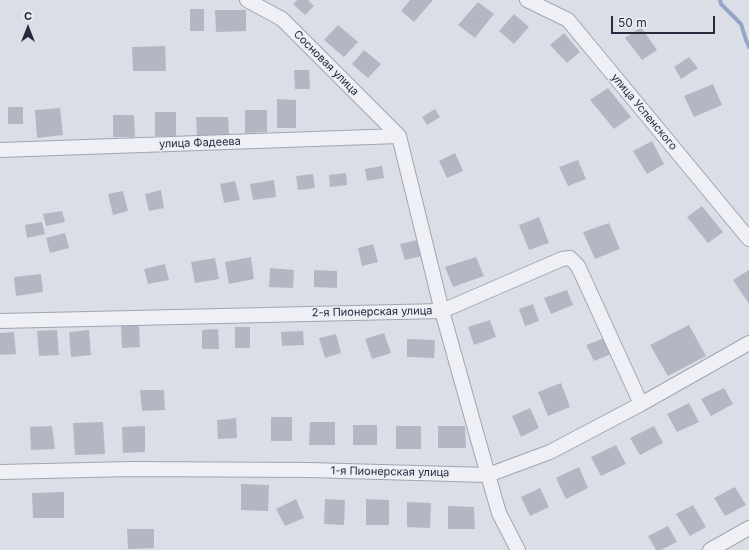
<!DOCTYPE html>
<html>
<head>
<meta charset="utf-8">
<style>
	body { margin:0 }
	#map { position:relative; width:749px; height:550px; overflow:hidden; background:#dcdee7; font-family:Inter,sans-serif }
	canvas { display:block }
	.north { position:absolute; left:8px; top:8px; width:40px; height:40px; -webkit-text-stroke:3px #ebeef5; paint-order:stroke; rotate:0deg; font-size:11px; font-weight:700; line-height:16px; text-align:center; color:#252a3d }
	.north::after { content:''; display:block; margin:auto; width:14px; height:18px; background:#252a3d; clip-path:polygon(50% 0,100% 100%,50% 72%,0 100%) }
	.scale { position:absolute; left:611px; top:16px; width:104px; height:18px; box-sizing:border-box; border:2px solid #252a3d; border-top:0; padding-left:5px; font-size:12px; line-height:14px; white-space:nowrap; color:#252a3d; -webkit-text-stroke:3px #ebeef5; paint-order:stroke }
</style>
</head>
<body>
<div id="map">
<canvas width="749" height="550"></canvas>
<div class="north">С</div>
<div class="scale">50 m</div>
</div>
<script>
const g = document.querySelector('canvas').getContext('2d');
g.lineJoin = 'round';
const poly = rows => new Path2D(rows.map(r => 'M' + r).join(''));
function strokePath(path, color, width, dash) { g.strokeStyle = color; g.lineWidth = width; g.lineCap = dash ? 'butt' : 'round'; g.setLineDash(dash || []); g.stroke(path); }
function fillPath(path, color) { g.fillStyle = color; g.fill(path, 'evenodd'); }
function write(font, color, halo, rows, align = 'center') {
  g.font = font + ' Inter,sans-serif'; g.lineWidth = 3; g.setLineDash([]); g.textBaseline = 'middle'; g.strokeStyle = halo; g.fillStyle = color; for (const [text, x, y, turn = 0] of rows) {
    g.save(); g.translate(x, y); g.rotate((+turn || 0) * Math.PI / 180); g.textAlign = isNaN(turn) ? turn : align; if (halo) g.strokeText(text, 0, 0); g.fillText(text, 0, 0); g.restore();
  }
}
const stream = poly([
	[720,0,721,4,741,24,746,40,749,47]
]);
const building = poly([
	[297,0,308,0,314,6,305,15,293,4],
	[410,0,433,0,414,22,401,11],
	[478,2,494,14,475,38,458,25],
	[190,9,204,9,204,31,190,31],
	[215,10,246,10,246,31,216,32],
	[514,14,529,27,514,44,499,31],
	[338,25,358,42,344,57,324,40],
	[641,27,657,50,642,60,625,38],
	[564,33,580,52,567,63,550,45],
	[165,46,166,71,133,71,132,47],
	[364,50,381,64,368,78,352,64],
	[689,57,698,68,681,79,674,67],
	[294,70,309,70,310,89,295,89],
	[713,84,722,105,694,117,684,96],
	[608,88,631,117,614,129,590,100],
	[277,99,296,100,296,128,277,128],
	[8,107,23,107,23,124,8,124],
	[60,108,63,135,37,138,35,110],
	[435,109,440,117,427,125,422,117],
	[245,110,267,110,267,132,245,133],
	[155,112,176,112,176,136,155,136],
	[113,115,134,115,135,137,113,137],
	[196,117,228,117,229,135,197,135],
	[652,141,664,164,647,174,633,151],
	[455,153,463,171,447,178,439,161],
	[578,160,586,179,568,186,559,167],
	[382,166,384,178,367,181,365,169],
	[346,173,347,185,330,187,329,175],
	[313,174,315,188,298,190,296,176],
	[274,180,276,197,253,200,250,184],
	[235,181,240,200,224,203,220,184],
	[161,190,164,208,149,211,145,194],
	[123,191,128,211,113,215,108,194],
	[702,206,723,232,708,243,687,217],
	[62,211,65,222,46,226,43,214],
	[539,217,549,243,529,250,519,225],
	[42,222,45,234,27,238,25,225],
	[609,223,620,249,595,259,583,232],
	[65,233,69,248,50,253,46,238],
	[418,240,422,256,405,260,400,244],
	[373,244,378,262,362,266,358,248],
	[251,257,254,279,229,284,225,262],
	[476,257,484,276,453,287,445,267],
	[215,258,219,279,195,283,191,262],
	[165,264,169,280,148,284,144,269],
	[270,268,294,270,293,288,269,287],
	[314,270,337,271,337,288,314,287],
	[749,270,749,304,733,280],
	[41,274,43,292,16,296,14,277],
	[567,290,573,305,551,314,544,298],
	[533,304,539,321,525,326,519,309],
	[490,320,496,337,474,345,468,327],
	[689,325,706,356,668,376,650,345],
	[121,326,139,326,140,347,122,348],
	[235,327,250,327,250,348,235,348],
	[218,329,219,349,202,349,202,330],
	[57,330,59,355,39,356,37,331],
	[89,330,91,355,71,357,69,332],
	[303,331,304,345,282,346,281,332],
	[14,332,16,354,0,355,0,333],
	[384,333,391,353,372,359,365,339],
	[336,334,341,353,325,358,319,338],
	[604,338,611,354,594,361,586,345],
	[407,339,435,340,434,358,407,357],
	[561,383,570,407,548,416,538,392],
	[724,388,733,404,711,416,701,399],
	[140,390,164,390,165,410,142,411],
	[689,403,699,422,677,432,667,414],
	[530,408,539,428,521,437,512,416],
	[271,417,292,417,292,441,271,441],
	[236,418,237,438,218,439,217,420],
	[103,422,105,454,75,455,73,423],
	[310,422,335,422,335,445,309,445],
	[353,425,377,425,377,445,353,445],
	[52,426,55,449,31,450,30,427],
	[145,426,145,452,123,453,122,427],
	[396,426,421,426,421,449,396,449],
	[438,426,465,426,466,448,438,448],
	[654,426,663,443,640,455,630,438],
	[616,445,626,464,601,476,591,457],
	[579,467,588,488,566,499,556,478],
	[241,484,269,485,268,511,241,510],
	[735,487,746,505,725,516,714,498],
	[540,488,549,507,530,516,521,497],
	[64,492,64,518,33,518,32,493],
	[296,499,304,518,285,526,276,509],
	[325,499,345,500,344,525,324,524],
	[366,499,389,500,389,525,366,525],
	[407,502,431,503,430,528,407,527],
	[693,505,706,527,690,536,676,514],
	[448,506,474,507,475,529,448,529],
	[668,526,677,542,661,550,656,550,648,536],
	[127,529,154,529,154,548,128,549]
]);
const minor = poly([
	[247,0,282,19,399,136],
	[527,0,568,20,749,239],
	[399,136,442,311,488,475,499,513,518,550],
	[0,150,399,136],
	[0,321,442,311,562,259,570,258,578,266,641,404],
	[0,472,131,469,309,470,488,475,550,452,641,404,749,343],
	[710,550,749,528]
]);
const streetNames = [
	["Сосновая улица",326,63,45],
	["улица Успенского",644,112,50],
	["улица Фадеева",200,143,-2],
	["2-я Пионерская улица",372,312,-1],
	["1-я Пионерская улица",390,472,1]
];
strokePath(stream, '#95a5c8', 4);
fillPath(building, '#b3b7c4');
strokePath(minor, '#a1a4b1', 16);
strokePath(minor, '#eff0f5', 14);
write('11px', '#252a3d', '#ebeef5', streetNames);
</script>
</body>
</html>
